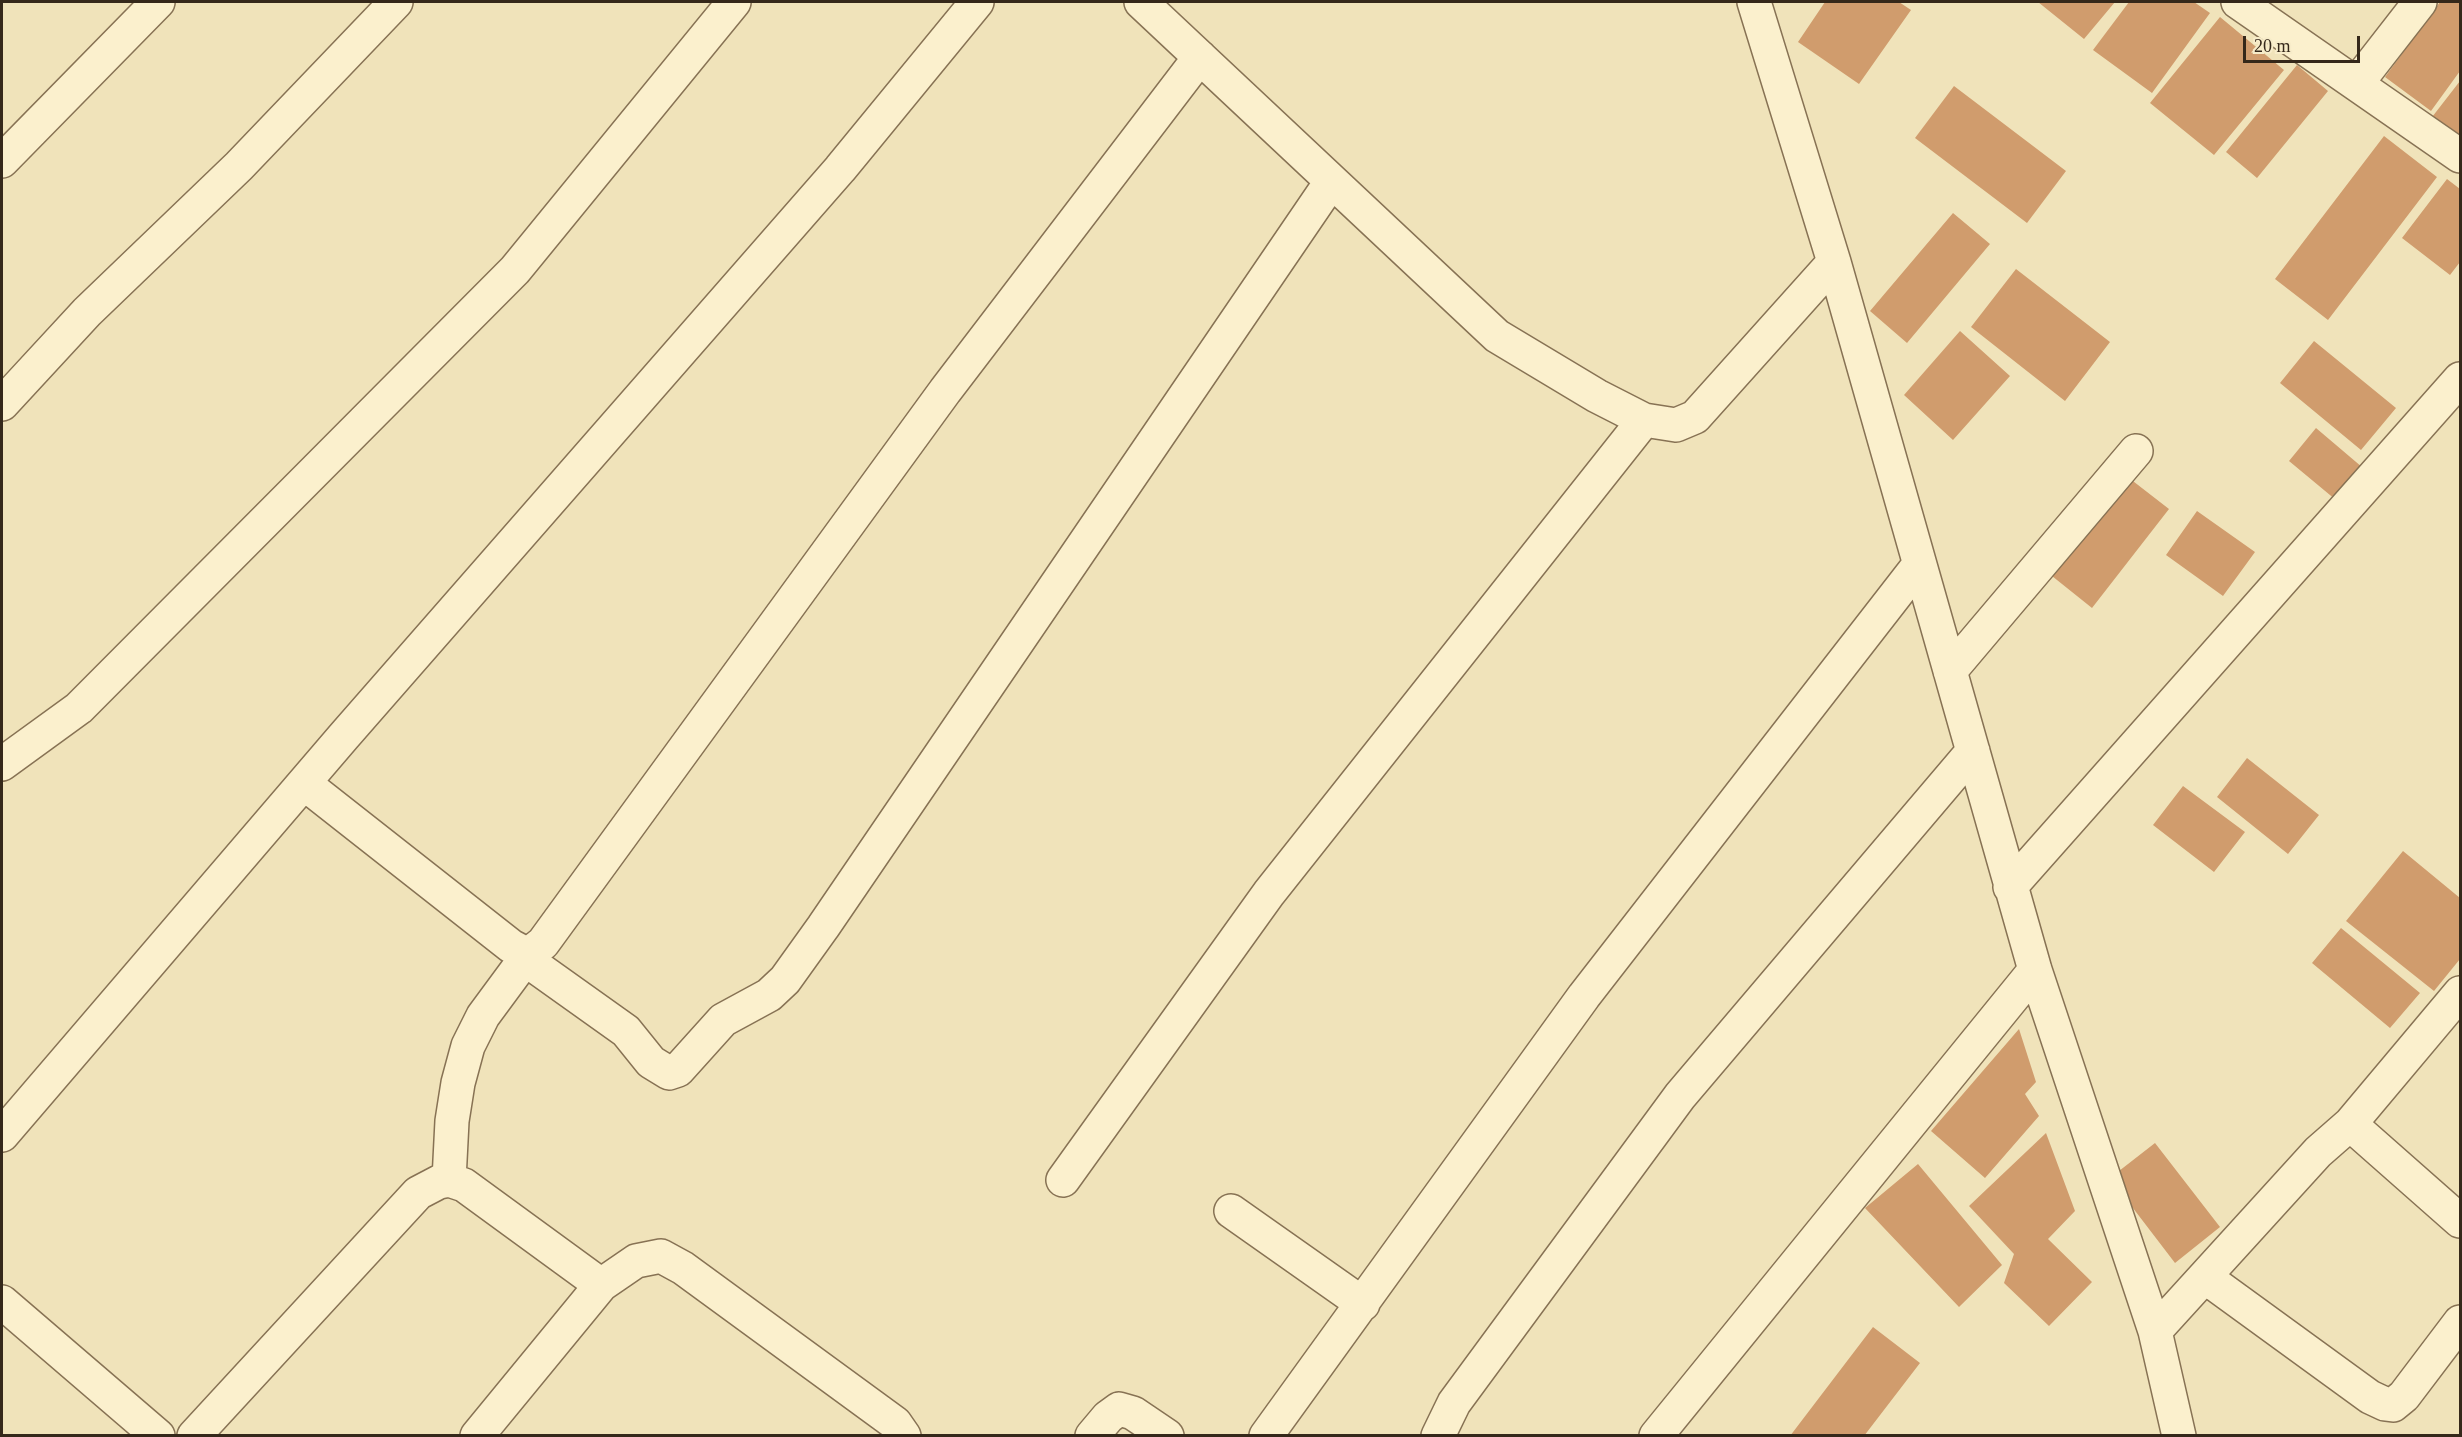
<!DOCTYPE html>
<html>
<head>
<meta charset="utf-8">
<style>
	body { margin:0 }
	#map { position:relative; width:2462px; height:1437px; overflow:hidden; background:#f0e3ba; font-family:Georgia,serif }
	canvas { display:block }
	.frame { position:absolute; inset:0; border:3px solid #35281a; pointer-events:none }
	.scale { position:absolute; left:2243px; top:36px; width:117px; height:27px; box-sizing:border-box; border:3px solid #35281a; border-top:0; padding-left:8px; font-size:18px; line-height:21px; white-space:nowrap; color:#35281a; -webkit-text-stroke:4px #f7ecc9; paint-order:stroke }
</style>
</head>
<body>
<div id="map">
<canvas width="2462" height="1437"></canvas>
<div class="frame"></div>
<div class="scale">20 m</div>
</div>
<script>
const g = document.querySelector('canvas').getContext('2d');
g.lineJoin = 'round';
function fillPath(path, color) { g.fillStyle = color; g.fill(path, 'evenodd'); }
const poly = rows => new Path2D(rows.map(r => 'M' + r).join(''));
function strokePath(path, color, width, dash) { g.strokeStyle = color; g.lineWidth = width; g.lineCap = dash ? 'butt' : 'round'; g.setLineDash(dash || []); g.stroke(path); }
const building = poly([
	[1825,2,1899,2,1911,10,1859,84,1798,42],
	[2038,2,2115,2,2084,39],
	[2129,2,2194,2,2210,13,2152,93,2093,50],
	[2440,2,2460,2,2460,71,2431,111,2385,77],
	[2220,17,2284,70,2214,155,2150,103],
	[2297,65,2328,91,2257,178,2226,152],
	[2460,81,2460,146,2429,121],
	[1954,86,2066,171,2027,223,1915,138],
	[2384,136,2437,177,2328,320,2275,279],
	[2447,179,2460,189,2460,262,2450,275,2402,238],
	[1953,213,1990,244,1907,343,1870,311],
	[2016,269,2110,342,2065,401,1971,327],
	[1960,331,2010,376,1953,440,1904,395],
	[2314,341,2396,408,2361,450,2280,383],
	[2316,428,2369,473,2342,505,2289,461],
	[2129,478,2169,509,2092,608,2052,576],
	[2197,511,2255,552,2223,596,2166,555],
	[2247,758,2319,815,2288,854,2217,797],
	[2183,786,2245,832,2214,872,2153,825],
	[2403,851,2460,898,2460,959,2434,991,2346,921],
	[2341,928,2420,993,2390,1028,2312,963],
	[2019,1029,2036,1082,2025,1094,2039,1116,1985,1178,1931,1131],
	[2046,1133,2075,1211,2048,1239,2092,1282,2049,1326,2004,1283,2014,1254,1969,1206],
	[2155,1143,2220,1227,2175,1263,2110,1178],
	[1918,1164,2002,1265,1959,1307,1865,1208],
	[1873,1327,1920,1363,1864,1436,1790,1436]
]);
const minor = poly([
	[1141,2,1497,336,1597,396,1644,420,1676,425,1695,417,1834,262],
	[1754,2,1834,262,2035,970,2155,1331,2179,1436],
	[2238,2,2460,156],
	[2357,83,2420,2],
	[2,161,158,2],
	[2,404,87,312,239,166,396,2],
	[1950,671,2136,451],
	[2,764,79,708,515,270,734,2],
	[305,784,511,946,528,955,543,943,945,391,1200,57],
	[2010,887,2460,379],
	[525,959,626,1031,651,1062,669,1073,678,1070,723,1020,769,995,785,980,823,927,1331,182],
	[2350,1124,2460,1221],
	[2,1135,344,736,840,169,977,2],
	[449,1180,452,1121,458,1083,468,1046,483,1016,528,955],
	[1063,1180,1269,893,1644,420],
	[1231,1211,1363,1304],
	[2205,1277,2370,1397,2385,1404,2393,1405,2404,1396,2460,1322],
	[2,1302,158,1436],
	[2155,1331,2318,1152,2350,1124,2460,993],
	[194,1436,418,1193,439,1182,449,1180,464,1185,601,1285],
	[477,1436,601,1285,636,1261,661,1256,683,1268,895,1423,904,1436],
	[1092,1436,1108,1417,1119,1409,1133,1413,1167,1436],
	[1266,1436,1584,996,1918,566],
	[1438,1436,1454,1403,1680,1096,1973,751],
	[1656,1436,2035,970]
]);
fillPath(building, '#d09c6d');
strokePath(minor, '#877254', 36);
strokePath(minor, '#fbf0cd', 33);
</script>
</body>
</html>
